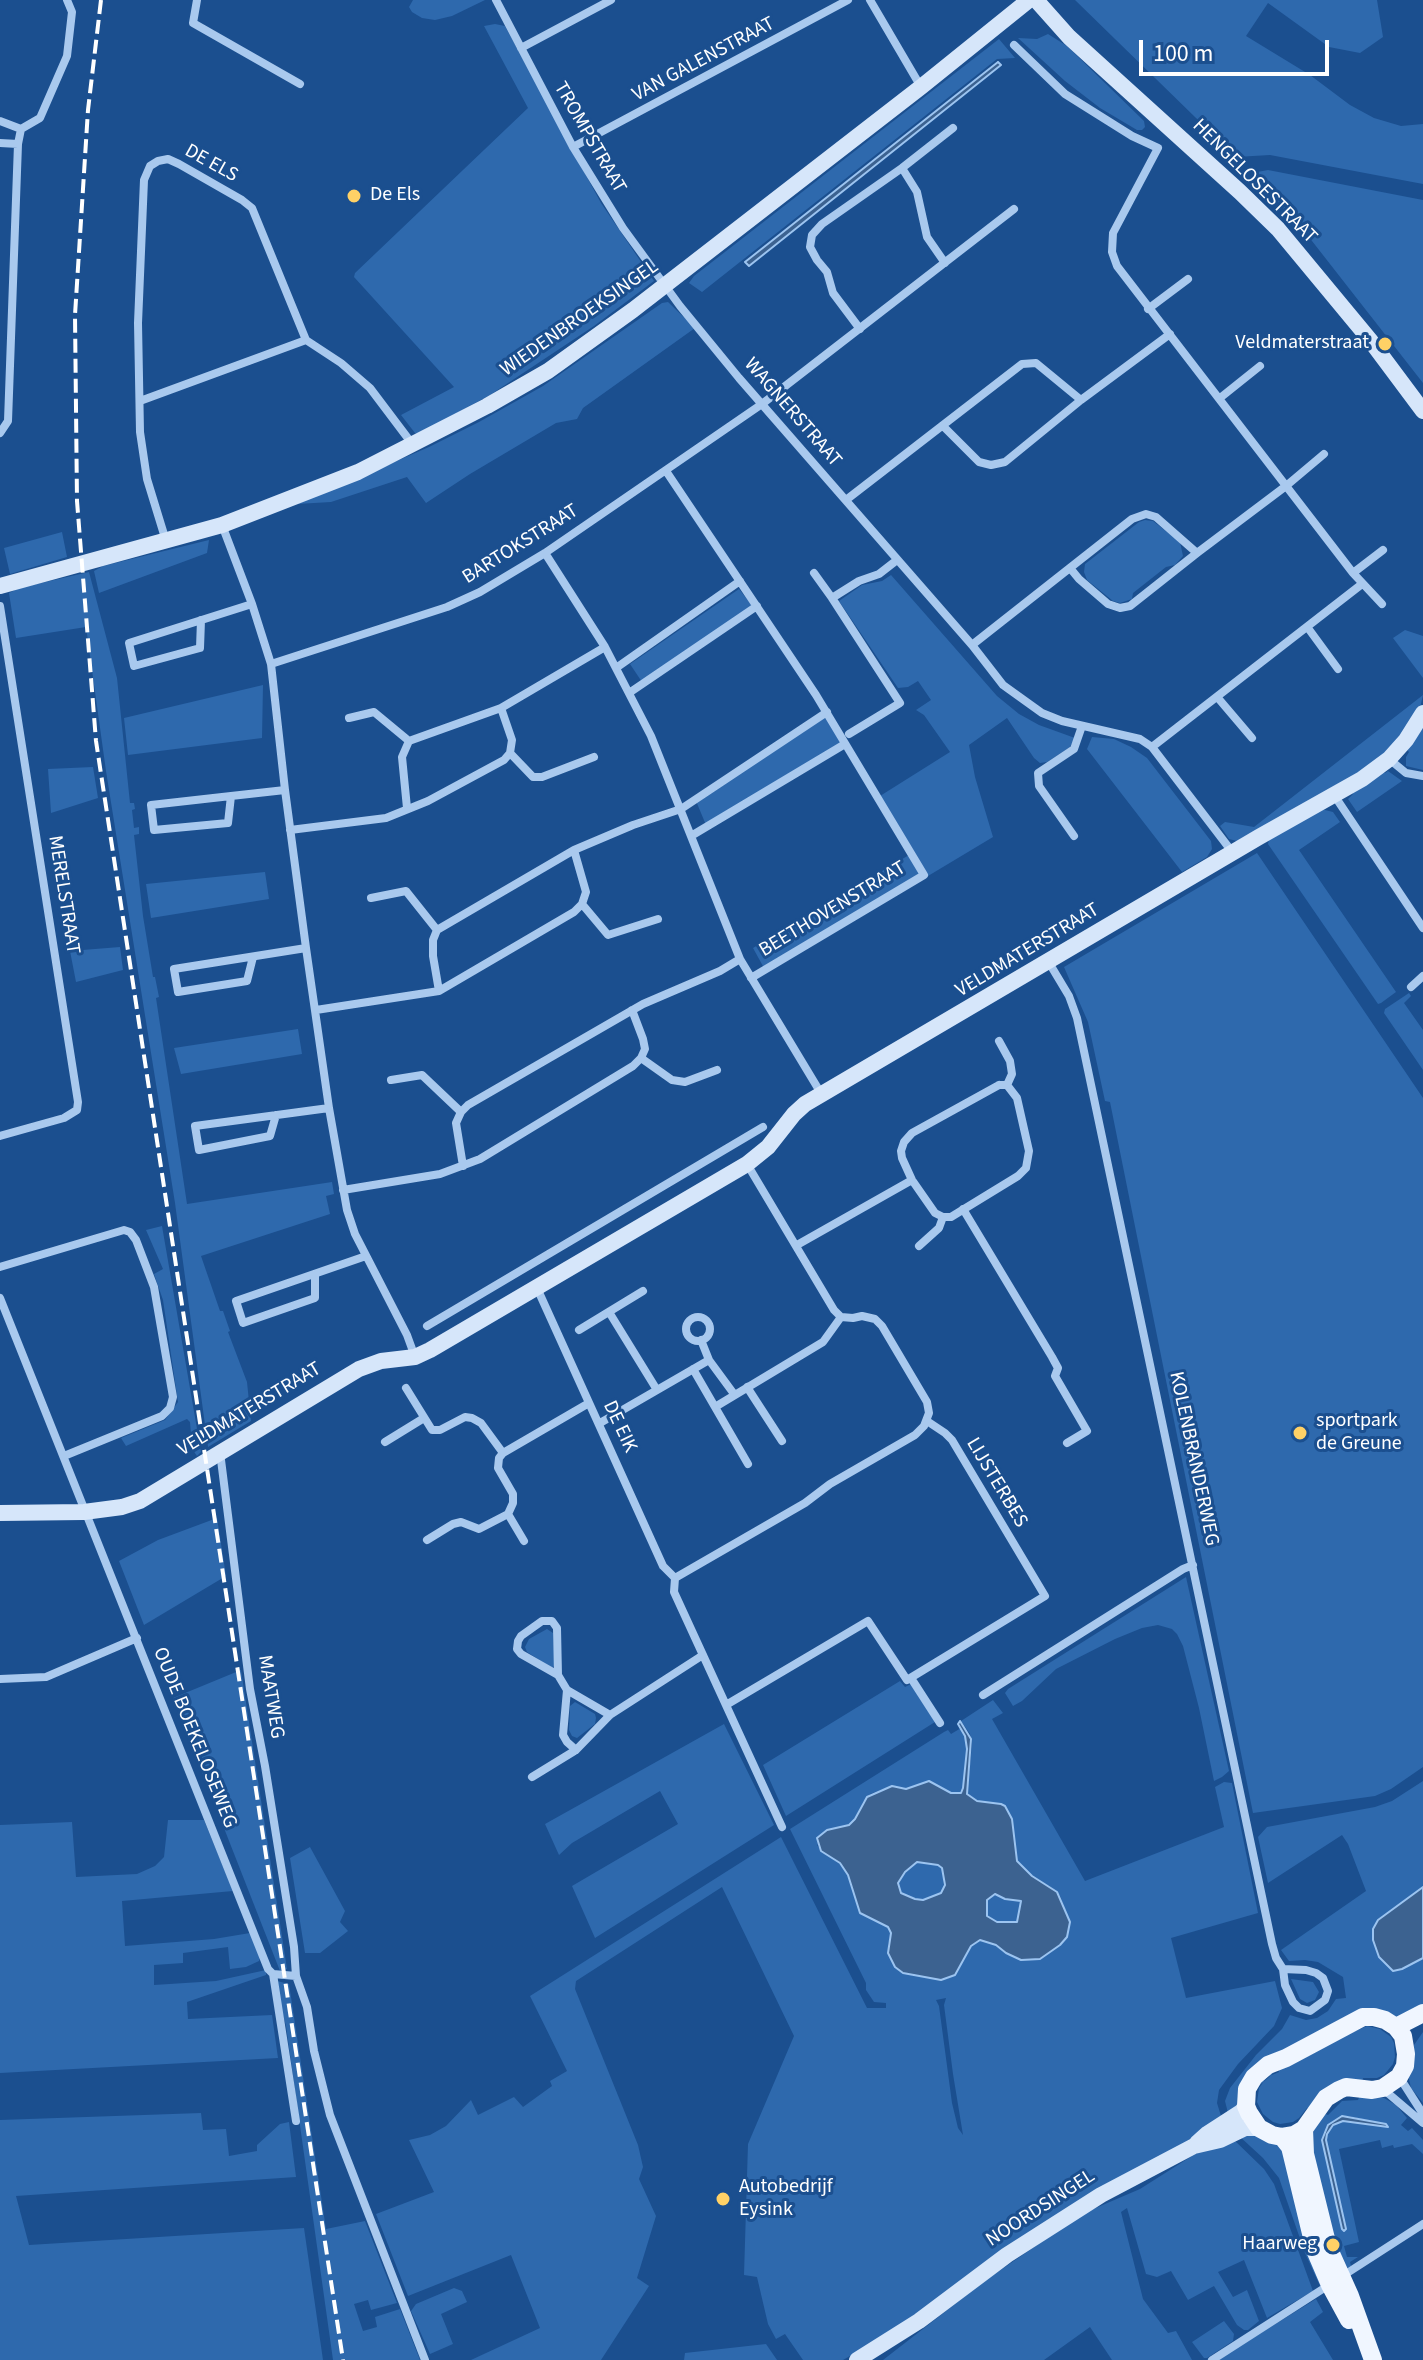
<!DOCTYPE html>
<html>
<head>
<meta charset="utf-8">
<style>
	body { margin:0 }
	#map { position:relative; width:1423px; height:2360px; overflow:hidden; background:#1b4f8f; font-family:"Source Sans 3",sans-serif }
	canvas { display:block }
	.scale { position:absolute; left:1139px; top:40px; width:190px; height:36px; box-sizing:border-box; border:4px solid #fff; border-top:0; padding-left:10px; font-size:24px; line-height:28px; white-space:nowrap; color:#fff; -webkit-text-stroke:6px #1b4f8f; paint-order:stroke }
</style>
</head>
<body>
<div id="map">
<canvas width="1423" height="2360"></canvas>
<div class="scale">100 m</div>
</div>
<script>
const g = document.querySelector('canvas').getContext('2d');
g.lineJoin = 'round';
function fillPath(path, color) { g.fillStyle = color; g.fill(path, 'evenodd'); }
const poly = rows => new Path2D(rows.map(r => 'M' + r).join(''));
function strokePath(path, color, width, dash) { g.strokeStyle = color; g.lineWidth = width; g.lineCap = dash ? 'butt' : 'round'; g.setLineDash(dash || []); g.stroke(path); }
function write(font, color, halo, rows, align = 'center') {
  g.font = font + ' "Source Sans 3",sans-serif'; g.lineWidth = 6; g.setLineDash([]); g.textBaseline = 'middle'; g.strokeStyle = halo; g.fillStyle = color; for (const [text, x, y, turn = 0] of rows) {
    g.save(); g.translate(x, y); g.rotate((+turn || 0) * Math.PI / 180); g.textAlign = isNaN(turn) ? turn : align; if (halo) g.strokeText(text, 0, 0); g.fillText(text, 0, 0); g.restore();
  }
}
const green = poly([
	[413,0,485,0,452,16,435,20,422,18,412,12,409,7],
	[1075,0,1377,0,1383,37,1360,53,1329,47,1268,3,1246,36,1310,75,1350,105,1374,118,1401,126,1423,124,1423,184,1270,155,1236,157],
	[495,24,505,26,601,203,654,281,594,326,490,395,418,434,415,433,401,415,454,387,354,277,355,273,528,108,484,26],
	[1048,34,1067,46,1144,121,1145,127,1142,130,1137,130,1100,108,1065,81,1018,38,1037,39],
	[999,39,1015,58,997,59,702,292,689,283,694,276],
	[1268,170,1423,200,1423,383,1312,241,1252,173],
	[668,302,695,328,583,408,577,419,556,423,470,474,426,503,407,477,331,502,297,504,429,447,479,422,543,386,662,303],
	[1145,520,1153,521,1180,542,1183,556,1175,565,1166,567,1133,593,1132,599,1120,603,1113,601,1087,580,1084,572,1085,564,1139,522],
	[62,532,67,557,10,574,4,548],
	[209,540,207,553,99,593,94,571,103,566],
	[89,572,117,678,130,803,134,803,135,809,132,810,134,828,139,827,139,834,134,835,143,916,153,977,155,977,159,997,156,998,187,1204,332,1182,334,1194,326,1196,330,1214,201,1256,220,1311,223,1311,230,1331,228,1332,247,1382,251,1421,208,1447,175,1203,106,771,86,627,16,638,9,593,19,588],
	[891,575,997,696,1019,714,1039,725,1075,738,1070,747,1047,762,1040,763,1034,758,1007,718,969,745,975,777,993,837,928,876,880,796,950,752,924,715,916,710,931,700,918,681,908,687,898,688,839,601,862,585,882,581],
	[739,589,754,608,642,682,630,664],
	[1405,630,1423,636,1423,678,1393,638],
	[263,685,262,738,128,755,124,718],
	[1423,695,1420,708,1395,744,1366,768,1237,841,1229,839,1220,826,1225,822,1254,827],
	[826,716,842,744,706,825,696,801],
	[1423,728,1423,770,1406,766,1406,757,1409,752,1407,750],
	[1092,737,1114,739,1131,747,1147,758,1211,841,1212,849,1207,857,1182,872,1087,749],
	[93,767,98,798,51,813,48,769],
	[1382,771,1385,773,1388,771,1402,781,1357,812,1348,799,1353,794,1351,790],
	[1321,809,1333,812,1340,822,1299,850,1396,992,1381,1003,1378,1004,1268,844,1269,839],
	[1257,853,1423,1098,1423,1767,1391,1789,1375,1796,1253,1813,1110,1102,1105,1101,1088,1022,1064,967],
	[909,855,919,872,919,874,764,968,753,948],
	[265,872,269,899,151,918,146,884],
	[120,947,123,970,76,982,70,951],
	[1409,993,1411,996,1404,1003,1423,1030,1423,1070,1384,1013,1385,1009],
	[298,1029,302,1054,181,1074,174,1048],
	[162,1226,201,1452,197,1456,190,1446,191,1435,190,1422,187,1419,126,1446,121,1438,165,1420,178,1402,163,1300,154,1274,163,1269,146,1230],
	[217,1518,226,1576,144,1625,119,1561,158,1540],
	[1186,1577,1229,1771,1222,1777,1214,1781,1199,1708,1183,1646,1177,1634,1172,1629,1158,1625,1142,1628,1115,1639,1056,1669,1022,1701,1013,1706,1005,1693,1008,1689],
	[547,1629,553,1633,555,1665,552,1668,527,1652,525,1647,529,1639],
	[241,1670,287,1969,280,1971,173,1698],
	[900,1681,905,1687,911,1684,935,1722,786,1816,763,1765],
	[993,1700,1003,1713,992,1719,1085,1881,1224,1827,1215,1787,1224,1782,1232,1783,1258,1913,1171,1938,1186,1998,1275,1981,1282,2008,1274,2026,1238,2064,1219,2090,1217,2103,1221,2116,1194,2138,899,2328,843,2360,803,2360,785,2334,776,2339,768,2324,757,2277,744,2275,748,2144,794,2036,722,1887,576,1981,575,1989,638,2145,643,2167,639,2179,656,2216,637,2278,649,2286,601,2360,471,2360,540,2328,511,2255,408,2296,376,2214,434,2192,409,2140,430,2135,446,2126,471,2100,478,2115,514,2097,523,2107,552,2086,550,2081,567,2071,530,1996,781,1837,867,2008,886,2008,886,2003,874,2002,866,1990,866,1983,790,1829,944,1732,948,1730,951,1734,961,1728,967,1741,967,1749,963,1788,960,1793,951,1793,929,1781,906,1789,892,1786,883,1789,870,1794,863,1802,853,1822,817,1845,822,1851,840,1863,848,1875,860,1913,888,1927,891,1933,888,1945,903,1973,947,1979,955,1974,971,1946,980,1940,996,1945,1007,1953,1021,1960,1040,1959,1060,1945,1067,1937,1070,1922,1060,1896,1052,1888,1032,1876,1017,1861,986,1803,977,1801,967,1794,972,1744,970,1734,961,1721],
	[946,1998,944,2005,953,2074,963,2135,958,2128,952,2103,939,2006,936,2000],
	[575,1702,595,1714,596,1718,595,1724,577,1738,572,1736,569,1730,570,1706],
	[724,1724,774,1825,595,1938,572,1886,678,1824,660,1791,572,1843,559,1855,545,1824],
	[1423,1781,1423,1887,1378,1920,1373,1929,1373,1940,1378,1951,1402,1969,1423,1958,1423,2006,1397,2018,1379,2012,1310,2041,1228,2113,1225,2101,1230,2088,1256,2055,1282,2029,1290,2015,1306,2020,1317,2018,1328,2011,1336,1999,1346,1998,1343,1977,1318,1962,1305,1960,1289,1961,1281,1950,1366,1891,1348,1844,1342,1835,1268,1883,1258,1837,1267,1827,1375,1807,1392,1801],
	[168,1820,204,1820,233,1891,122,1901,125,1946,214,1939,250,1933,260,1957,259,1961,246,1967,230,1969,228,1947,183,1953,183,1963,154,1965,154,1985,216,1981,266,1970,266,1975,187,2002,188,2019,272,2015,278,2058,0,2073,0,1825,72,1822,76,1877,137,1874,155,1866,164,1857],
	[310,1847,345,1911,340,1922,348,1931,320,1953,305,1953,290,1858],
	[917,1862,938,1865,942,1868,944,1889,941,1893,923,1900,915,1899,901,1893,898,1883,905,1872],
	[995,1894,1005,1899,1021,1900,1017,1922,997,1922,987,1916,987,1900],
	[1291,1979,1313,1982,1319,1992,1315,2000,1307,2003,1300,1999],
	[277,1981,289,1984,326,2229,365,2221,397,2303,371,2310,368,2300,354,2304,363,2331,377,2327,375,2317,400,2309,420,2360,333,2360,286,2026,277,1992],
	[1367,2026,1380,2029,1391,2037,1394,2043,1395,2057,1393,2064,1384,2075,1377,2078,1363,2078,1362,2084,1312,2109,1307,2108,1299,2118,1293,2122,1280,2124,1273,2122,1263,2114,1257,2102,1259,2088,1267,2077,1279,2072,1277,2066],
	[1423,2032,1423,2103,1411,2088,1408,2075,1414,2045],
	[1360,2095,1384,2098,1396,2105,1407,2118,1401,2125,1408,2131,1412,2128,1423,2140,1423,2154,1412,2144,1394,2148,1393,2145,1382,2148,1380,2140,1339,2149,1359,2242,1344,2246,1347,2257,1358,2257,1350,2262,1351,2266,1343,2271,1308,2142,1323,2113,1328,2115,1342,2101,1358,2100],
	[1348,2116,1388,2125,1343,2121,1333,2125,1327,2134,1326,2140,1346,2229,1344,2231,1322,2140,1328,2125],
	[201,2113,203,2130,226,2129,229,2156,257,2151,257,2145,280,2124,289,2122,296,2177,16,2196,29,2245,304,2228,323,2360,0,2360,0,2120],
	[1247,2132,1274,2141,1284,2151,1326,2282,1320,2286,1305,2253,1279,2178,1263,2158,1238,2135],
	[1232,2138,1264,2169,1274,2184,1313,2291,1267,2318,1244,2260,1218,2272,1233,2297,1247,2290,1259,2321,1248,2330,1244,2330,1237,2325,1214,2286,1188,2300,1171,2271,1157,2277,1146,2274,1127,2208,1121,2212,1143,2299,1168,2333,1176,2331,1192,2360,1112,2360,1090,2327,1044,2360,883,2360,986,2280,1084,2213,1140,2189,1203,2149],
	[454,2288,462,2291,467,2302,441,2314,453,2344,430,2354,411,2311,416,2304],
	[1316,2299,1323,2312,1310,2322,1333,2360,1217,2360],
	[1224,2321,1234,2334,1233,2341,1207,2358,1204,2358,1192,2342],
	[766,2344,777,2360,684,2360,685,2353]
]);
const water = poly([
	[998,62,1001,65,749,266,745,262,998,62],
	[960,1721,971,1739,967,1794,977,1801,1001,1804,1005,1806,1012,1819,1017,1861,1032,1876,1057,1892,1070,1922,1067,1937,1060,1945,1040,1959,1021,1960,1006,1953,996,1945,980,1940,971,1946,955,1975,941,1980,903,1973,895,1967,888,1953,891,1933,888,1927,860,1913,848,1875,840,1863,821,1851,817,1838,827,1830,849,1825,855,1819,867,1797,892,1786,906,1789,929,1781,951,1793,961,1793,963,1788,967,1749,965,1736,958,1724,960,1721],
	[917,1862,938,1865,942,1868,945,1885,941,1893,923,1900,915,1899,901,1893,898,1883,905,1872,917,1862],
	[995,1894,1005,1899,1021,1901,1017,1922,997,1922,987,1916,987,1900,995,1894],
	[1423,1887,1423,1958,1402,1969,1393,1971,1379,1957,1373,1940,1373,1929,1378,1920,1423,1887],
	[1342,2116,1386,2124,1388,2127,1343,2121,1333,2125,1327,2134,1326,2140,1346,2229,1344,2231,1342,2229,1322,2140,1328,2125,1342,2116]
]);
const street = poly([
	[197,0,193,23,300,84],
	[496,0,573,147,623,228,680,306,739,378,972,645,1003,685,1042,713,1062,721,1140,739,1152,747,1233,853],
	[870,0,921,87],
	[1014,45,1065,94,1132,136,1158,148,1113,233,1112,252,1117,266,1353,573,1382,604],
	[521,48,611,0],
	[0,121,21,129,18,144,8,421,0,433],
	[21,129,40,118,67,56,72,12,67,0],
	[0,143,18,144],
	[573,147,848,0],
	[902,168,917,192,927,237,945,263],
	[1148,309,1188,279],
	[860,329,833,293,827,272,817,260,810,247,812,235,822,224,902,168,953,128],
	[1220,398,1260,366],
	[140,401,306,340],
	[943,426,979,462,991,465,1005,462,1081,400,1170,334],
	[666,471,816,695,924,875,751,978],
	[846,500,1022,364,1036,363,1081,400],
	[222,525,252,604,271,664,285,790,306,948,329,1108,347,1210,355,1234,407,1335,415,1357],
	[166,541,147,479,140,432,138,323,144,180,150,166,158,161,168,159,179,164,242,200,252,208,306,340,341,363,370,388,413,445],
	[545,553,605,647,651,736,740,959,822,1095],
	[1070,568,1079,579,1108,604,1120,608,1130,606,1197,553],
	[814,573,832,598,900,703,849,734],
	[1353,573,1383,550],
	[832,598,859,581,879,574,897,560],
	[0,606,78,1102,77,1110,64,1118,0,1136],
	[201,620,200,648,134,666,129,643,252,604],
	[1308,628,1338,669],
	[972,645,1132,519,1146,514,1156,517,1197,553,1286,486,1324,454],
	[271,664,447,607,480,592,545,553,762,404,1014,209],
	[616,668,740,581],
	[629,693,757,606],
	[1218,698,1252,738],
	[349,718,374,712,409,741],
	[1152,747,1362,584],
	[510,753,533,777,542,777,594,757],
	[1389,759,1406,773,1423,776],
	[1334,795,1423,928],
	[231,796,228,823,154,830,151,805,231,796,285,790],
	[407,808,402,757,409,741,501,708,605,647],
	[290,830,386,818,428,801,504,760,510,753,512,740,501,708],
	[691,836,845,744],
	[1074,836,1039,786,1038,773,1074,749,1082,726],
	[371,898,406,891,437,930],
	[582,904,608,935,658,919],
	[253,957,247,981,178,992,174,969,306,948],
	[1048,961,1069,996,1077,1018,1272,1944,1276,1958,1283,1969,1285,1985,1293,2002,1299,2008,1310,2011,1325,2000,1328,1991,1323,1978,1316,1973,1306,1970,1283,1969],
	[1411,987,1423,976],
	[439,991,433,956,433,940,437,930,574,850,633,825,681,809,827,712],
	[316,1010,439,991,574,912,582,904,586,892,574,850],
	[999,1041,1010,1061,1012,1074,1007,1085],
	[641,1058,672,1080,685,1082,717,1070],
	[391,1080,422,1075,461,1112],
	[999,1085,1007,1085,1017,1098,1029,1151,1026,1168,1018,1176,951,1217,943,1217,935,1213,912,1180,902,1158,901,1151,904,1142,912,1133,999,1085],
	[276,1115,270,1136,199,1150,195,1126,329,1108],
	[463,1166,456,1123,461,1112,468,1105,643,1004,720,971,740,959],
	[343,1190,440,1174,480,1159,633,1066,641,1058,645,1049,643,1039,632,1010],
	[963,1209,1052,1357,1058,1368,1055,1376,1087,1431,1067,1443],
	[797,1245,912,1180],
	[919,1246,939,1228,943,1217],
	[0,1267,124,1230,130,1232,136,1240,154,1287,173,1397,170,1408,162,1416,64,1456],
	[315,1274,315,1298,243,1323,236,1301,366,1256],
	[537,1288,663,1566,675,1578],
	[0,1298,268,1969,273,1974,296,2121],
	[609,1312,657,1390],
	'686 1329a12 12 0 1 1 24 0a12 12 0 1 1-24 0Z',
	[427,1326,763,1127],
	[579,1330,643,1291],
	[701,1340,709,1360,734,1394],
	[693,1369,748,1464],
	[747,1387,782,1441],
	[406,1388,432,1430,440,1430,465,1417,472,1418,481,1423,503,1453],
	[715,1407,823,1342,841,1317],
	[600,1423,709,1360],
	[385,1442,424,1418],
	[220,1452,250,1689,265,1766,294,1947,296,1976,307,2007,314,2051,330,2115,425,2360],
	[508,1514,524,1541],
	[427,1540,453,1524,461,1522,479,1529,508,1514,513,1503,513,1494,498,1468,499,1458,503,1453,589,1403],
	[675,1578,805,1503,830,1484,915,1435,924,1426,929,1413,927,1402,882,1326,875,1319,862,1316,853,1318,841,1317,834,1310,747,1164],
	[675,1578,674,1592,782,1827],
	[558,1675,521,1654,517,1649,518,1641,521,1636,542,1621,552,1621,557,1628,558,1675,567,1690,610,1715],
	[911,1678,940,1723],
	[0,1679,46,1677,137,1638],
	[567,1690,563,1735,567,1742,576,1750],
	[983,1695,1183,1569,1193,1565],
	[726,1705,868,1621,907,1680,1045,1596,952,1440,945,1433,927,1421],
	[532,1777,576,1750,610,1715,703,1655],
	[273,1974,296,1976],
	[1400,2078,1423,2114],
	[1383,2089,1423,2123],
	[1341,2277,1423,2224],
	[1212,2360,1329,2285]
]);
const secondary = poly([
	[1036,0,1069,37,1240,192,1278,229,1370,340,1423,411],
	[0,586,222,525,358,472,487,406,548,371,633,310,921,87,1029,0],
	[0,1513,84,1512,122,1507,140,1501,359,1369,381,1361,415,1357,430,1350,747,1164,768,1147,794,1114,805,1104,1259,837,1362,779,1389,759,1406,740,1423,713],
	[1197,2143,1207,2134,1241,2112,1246,2106],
	[857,2360,919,2321,1007,2255,1101,2195,1194,2146,1220,2140,1245,2128,1259,2128]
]);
const primary = poly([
	[1363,2017,1374,2017,1385,2020,1396,2027,1403,2036,1406,2054,1405,2066,1399,2077,1383,2088,1372,2090,1346,2087,1339,2090,1326,2098,1304,2129,1294,2135,1282,2137,1272,2135,1259,2128,1249,2113,1246,2106,1247,2089,1254,2077,1268,2065,1286,2058,1363,2017],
	[1396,2027,1423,2013],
	[1304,2129,1305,2154,1328,2247,1350,2296,1373,2360],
	[1282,2137,1290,2147,1315,2250,1330,2285,1349,2320]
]);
const rail = poly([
	[101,0,88,110,75,315,77,501,96,741,343,2360]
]);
const markers = [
	[354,196,8,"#ffd166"],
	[1385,344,8,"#ffd166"],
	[1300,1433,8,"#ffd166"],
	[723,2199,8,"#ffd166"],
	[1333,2245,8,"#ffd166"]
];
const streetNames = [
	["VAN GALENSTRAAT",704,60,-28],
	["TROMPSTRAAT",589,138,60],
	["DE ELS",211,164,29],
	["HENGELOSESTRAAT",1254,182,45],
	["WIEDENBROEKSINGEL",580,319,-35],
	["WAGNERSTRAAT",792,413,49],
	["BARTOKSTRAAT",521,545,-32],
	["MERELSTRAAT",63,895,81],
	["BEETHOVENSTRAAT",833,910,-31],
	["VELDMATERSTRAAT",1028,951,-31],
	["VELDMATERSTRAAT",250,1410,-31],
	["DE EIK",619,1427,65],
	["KOLENBRANDERWEG",1193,1459,78],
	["LIJSTERBES",996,1483,59],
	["MAATWEG",270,1697,81],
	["OUDE BOEKELOSEWEG",194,1738,68],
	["NOORDSINGEL",1041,2209,-33]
];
const poiNames = [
	["De Els",370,196],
	["Veldmaterstraat",1369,344,"right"],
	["sportpark",1316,1422],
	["de Greune",1316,1445],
	["Autobedrijf",739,2188],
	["Eysink",739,2211],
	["Haarweg",1317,2245,"right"]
];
fillPath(green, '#2e69ad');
fillPath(water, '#3c6290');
strokePath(water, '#9cc4f0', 2);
strokePath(street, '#a9c9ee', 8);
strokePath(secondary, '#d6e6fa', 16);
strokePath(primary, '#f0f6ff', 18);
strokePath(rail, '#fff', 4, [14, 6]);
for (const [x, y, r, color] of markers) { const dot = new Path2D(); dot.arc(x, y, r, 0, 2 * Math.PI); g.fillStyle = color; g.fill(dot); strokePath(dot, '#1b4f8f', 3); }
write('20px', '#fff', '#1b4f8f', streetNames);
write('20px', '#fff', '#1b4f8f', poiNames, 'left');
</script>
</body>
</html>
